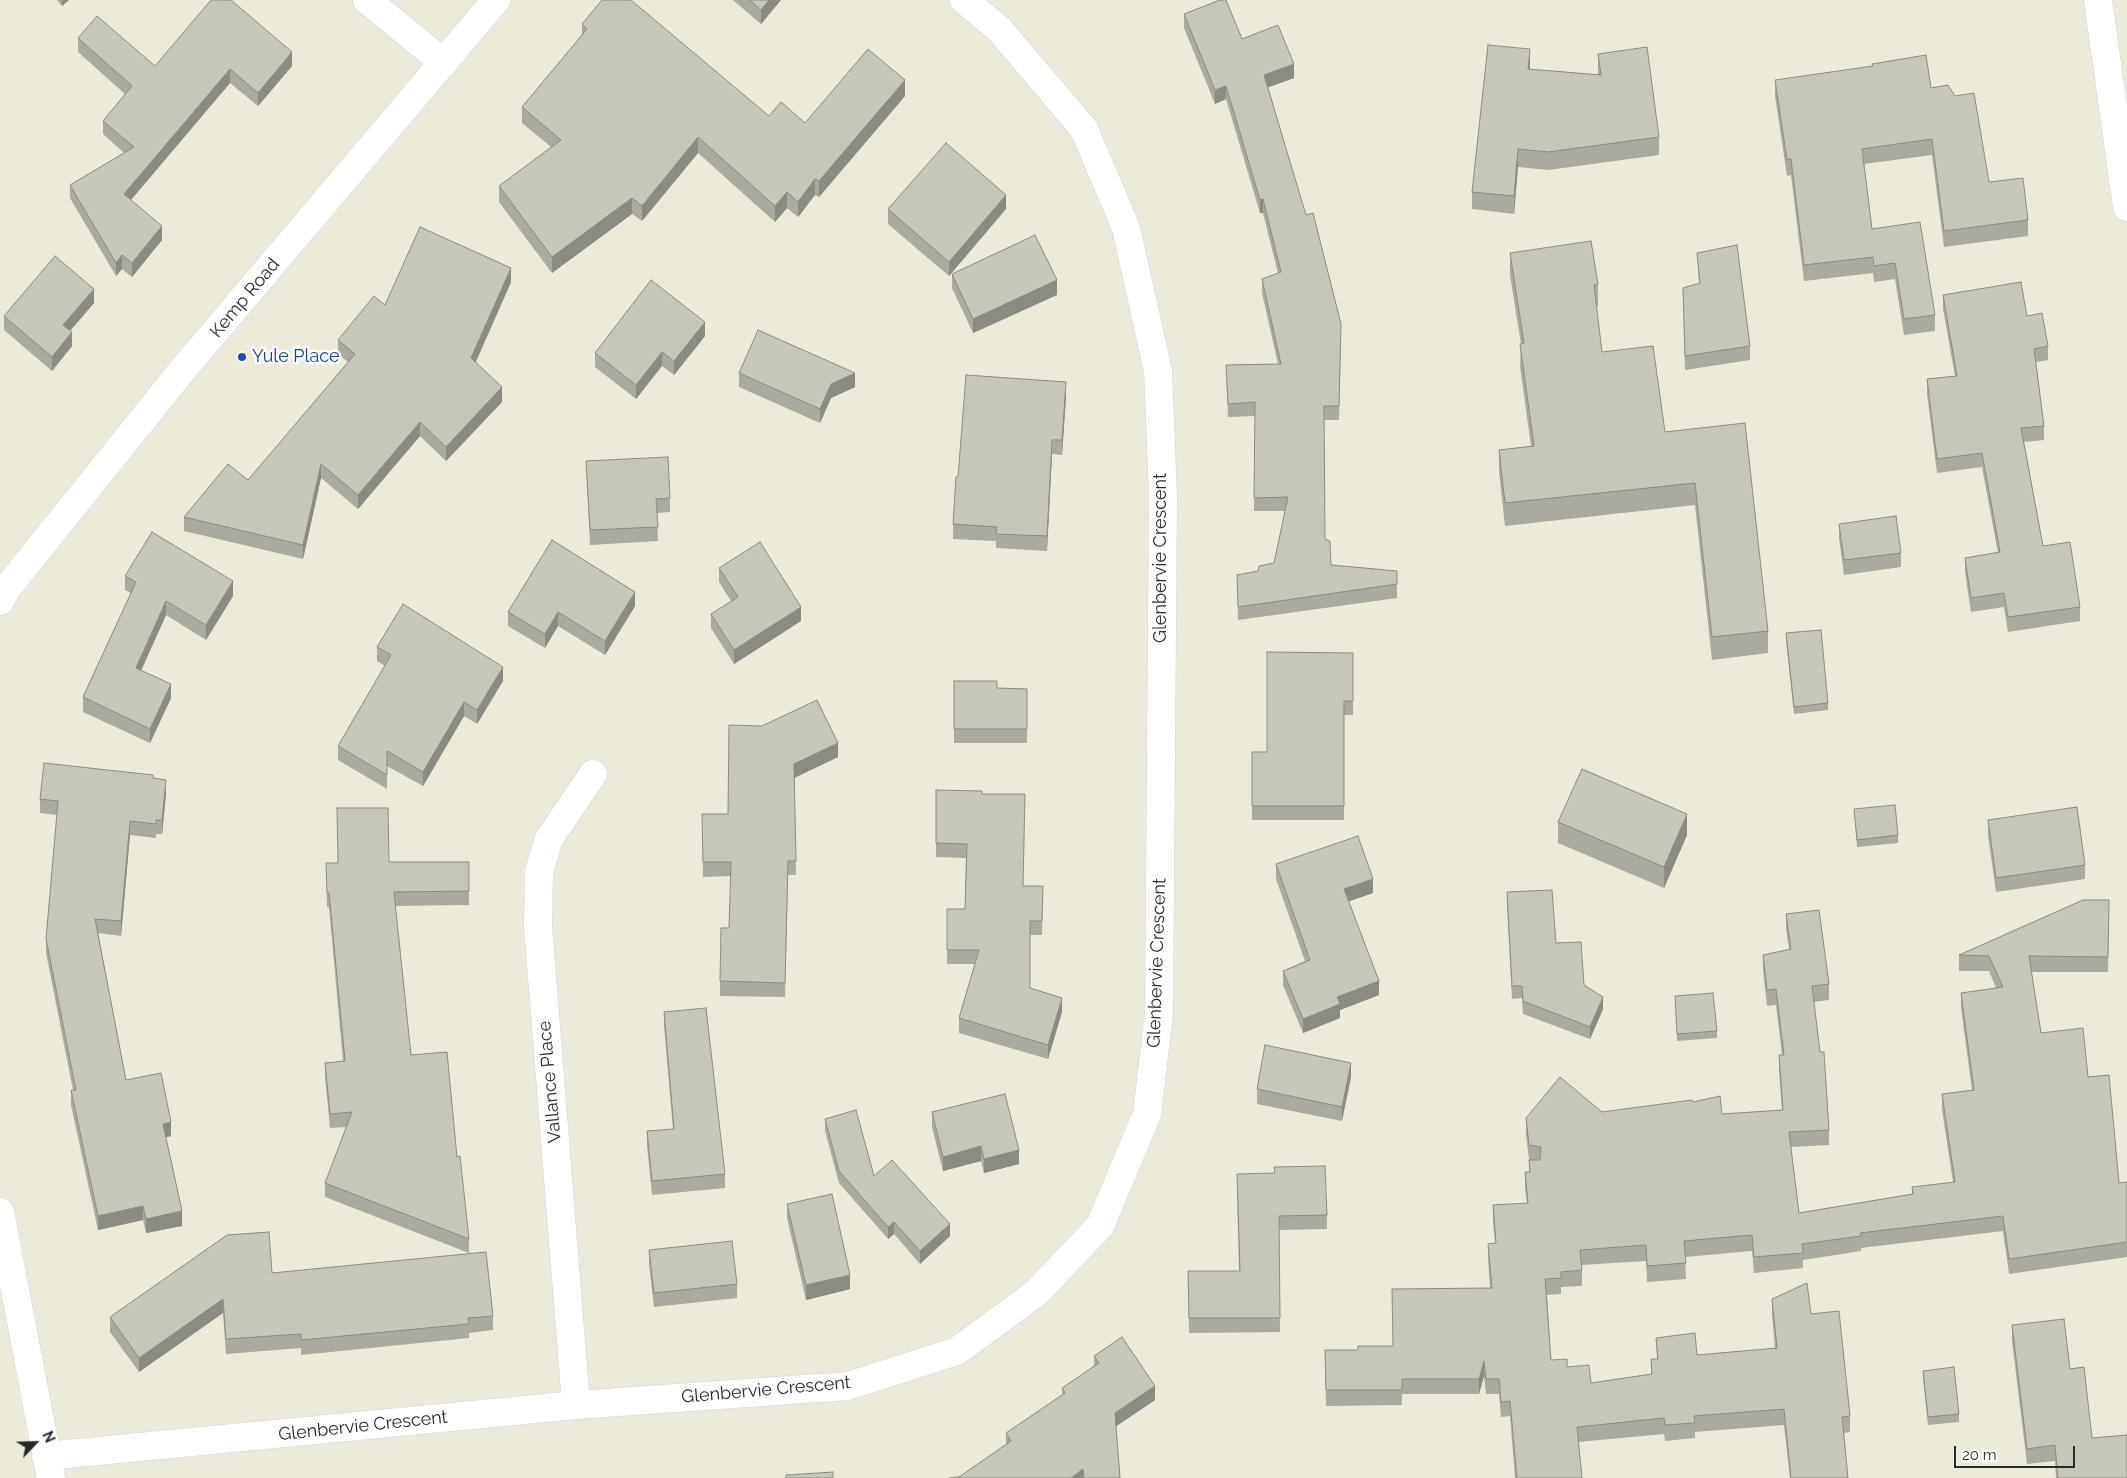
<!DOCTYPE html>
<html>
<head>
<meta charset="utf-8">
<style>
	body { margin:0 }
	#map { position:relative; width:2127px; height:1478px; overflow:hidden; background:#ebeadb; font-family:Raleway,sans-serif }
	canvas { display:block }
	.north { position:absolute; left:10px; top:1418px; width:50px; height:50px; -webkit-text-stroke:4px #fff; paint-order:stroke; rotate:66deg; font-size:14px; font-weight:700; line-height:20px; text-align:center; color:#292929 }
	.north::after { content:''; display:block; margin:auto; width:18px; height:22px; background:#292929; clip-path:polygon(50% 0,100% 100%,50% 72%,0 100%) }
	.scale { position:absolute; left:1954px; top:1446px; width:121px; height:22px; box-sizing:border-box; border:2px solid #292929; border-top:0; padding-left:6px; font-size:15px; line-height:18px; white-space:nowrap; color:#292929; -webkit-text-stroke:4px #fff; paint-order:stroke }
</style>
</head>
<body>
<div id="map">
<canvas width="2127" height="1478"></canvas>
<div class="north">N</div>
<div class="scale">20 m</div>
</div>
<script>
const g = document.querySelector('canvas').getContext('2d');
g.lineJoin = 'round';
const poly = rows => new Path2D(rows.map(r => 'M' + r).join(''));
function strokePath(path, color, width, dash) { g.strokeStyle = color; g.lineWidth = width; g.lineCap = dash ? 'butt' : 'round'; g.setLineDash(dash || []); g.stroke(path); }
function fillPath(path, color) { g.fillStyle = color; g.fill(path, 'evenodd'); }
function write(font, color, halo, rows, align = 'center') {
  g.font = font + ' Raleway,sans-serif'; g.lineWidth = 5; g.setLineDash([]); g.textBaseline = 'middle'; g.strokeStyle = halo; g.fillStyle = color; for (const [text, x, y, turn = 0] of rows) {
    g.save(); g.translate(x, y); g.rotate((+turn || 0) * Math.PI / 180); g.textAlign = isNaN(turn) ? turn : align; if (halo) g.strokeText(text, 0, 0); g.fillText(text, 0, 0); g.restore();
  }
}
const minor = poly([
	[367,0,444,63],
	[0,601,8,587,180,373,496,0],
	[0,1212,51,1478],
	[576,1405,538,926,539,871,549,839,593,774],
	[46,1456,576,1405,848,1386,957,1351,1036,1293,1100,1226,1147,1114,1159,1014,1163,496,1158,371,1126,228,1084,129,999,29,964,0]
]);
const secondary = poly([
	[2098,0,2127,207]
]);
const wall = poly([
	[57,0,69,0,62,6],
	[733,0,781,0,761,24],
	[1184,14,1242,39,1294,78,1268,87,1341,338,1339,420,1324,420,1325,539,1331,565,1397,571,1397,598,1238,620,1237,575,1258,571,1274,563,1285,511,1254,511,1255,416,1228,417,1226,365,1278,364,1262,293,1262,279,1278,273,1263,213,1260,213,1226,99,1215,104,1184,28],
	[582,24,769,116,805,123,905,96,819,197,815,195,798,217,787,208,775,222,698,153,642,221,632,214,552,273,499,202,499,186,551,147,522,123,522,107,582,35],
	[78,38,155,66,292,66,258,106,230,83,131,200,162,240,132,277,122,269,116,276,70,198,70,185,124,153,103,134,103,121,125,94,78,52],
	[1598,54,1659,137,1659,155,1548,170,1518,167,1514,214,1472,209,1472,192,1530,69,1598,75],
	[1775,80,1931,88,1989,182,2028,220,2028,236,1944,247,1932,155,1864,164,1872,229,1935,315,1935,331,1904,335,1895,279,1874,282,1873,273,1804,281,1791,175,1787,176,1775,96],
	[888,209,1006,209,949,276,888,224],
	[1510,253,1598,284,1598,306,1596,307,1602,352,1665,432,1745,423,1768,631,1768,653,1712,660,1695,505,1505,526,1499,472,1499,450,1531,446,1520,366,1521,344,1510,275],
	[1697,253,1750,346,1750,360,1685,370,1683,288,1699,283],
	[952,274,1057,295,973,333,952,288],
	[511,282,476,362,502,402,446,461,420,436,358,509,321,478,303,559,184,531,184,517,248,480,348,362,338,354,338,340,385,305],
	[1943,295,2027,316,2048,346,2048,360,2036,362,2044,426,2044,440,2024,442,2043,546,2080,607,2080,621,2008,632,2004,607,1971,612,1965,572,1965,558,1998,553,1982,467,1937,473,1927,394,1927,379,1955,376,1943,309],
	[94,303,70,331,72,346,52,371,4,330,4,316],
	[705,336,674,375,662,366,636,399,595,367,595,353],
	[739,373,855,387,831,398,820,423,739,387],
	[1066,397,1062,455,1052,454,1047,551,996,548,996,541,953,539,953,524,958,477],
	[586,461,670,498,670,512,657,513,658,541,590,545],
	[1839,524,1901,553,1901,567,1844,575,1839,538],
	[719,568,801,621,734,664,711,628,711,614,731,601,719,582],
	[125,576,233,596,206,640,166,615,141,670,171,698,150,743,83,712,83,697,131,593,125,590],
	[635,606,605,655,558,626,545,648,508,626,508,612],
	[1786,633,1828,703,1828,710,1794,714,1786,641],
	[377,647,503,681,477,724,464,716,423,786,387,766,387,789,338,760,338,746,385,666,377,661],
	[1353,653,1353,715,1344,715,1344,820,1252,820,1252,752,1267,752],
	[954,681,997,688,1027,689,1027,743,954,743],
	[729,725,838,757,794,778,796,875,788,875,785,997,720,996,720,981,729,928,731,876,703,877,702,828,728,814],
	[153,778,166,794,162,834,156,834,156,838,130,835,121,936,98,933,126,1080,171,1136,166,1137,182,1226,146,1233,143,1220,98,1230,71,1105,71,1090,73,1090,46,953,46,939,57,815,40,813,40,799],
	[936,790,982,794,1023,886,1043,886,1042,935,1030,935,1030,988,1062,1012,1048,1059,959,1033,959,1018,975,964,947,964,947,909,965,909,966,858,936,857],
	[1854,809,1898,835,1898,843,1857,847],
	[1988,820,2085,865,2085,879,1996,892,1988,835],
	[1558,822,1687,835,1664,888,1558,843],
	[389,862,469,862,469,905,395,906,411,1055,457,1157,469,1239,469,1253,325,1197,325,1183,347,1127,330,1128,325,1077,325,1063,343,1061,329,907,327,907,326,863],
	[1276,864,1373,893,1349,901,1379,995,1340,1010,1340,1018,1303,1033,1283,985,1283,971,1305,961,1276,879],
	[1507,892,1556,943,1584,985,1603,1009,1590,1039,1523,1014,1522,998,1512,999,1507,905],
	[2109,900,2108,972,2031,972,2041,1033,2088,1077,2119,1183,2127,1182,2127,1257,2009,1274,2003,1231,1861,1248,1861,1251,1803,1260,1803,1268,1754,1273,1752,1251,1685,1257,1686,1279,1647,1282,1646,1261,1582,1265,1582,1286,1561,1287,1561,1294,1547,1295,1551,1360,1567,1367,1591,1383,1651,1374,1651,1359,1657,1359,1656,1338,1697,1355,1775,1349,1772,1314,1772,1299,1811,1314,1850,1416,1850,1432,1844,1433,1848,1478,1790,1478,1784,1425,1695,1432,1695,1438,1665,1441,1664,1434,1578,1442,1582,1478,1515,1478,1510,1416,1501,1417,1499,1394,1486,1394,1484,1376,1479,1394,1402,1394,1402,1405,1326,1406,1325,1350,1358,1350,1393,1346,1490,1288,1488,1259,1488,1244,1495,1243,1493,1221,1493,1205,1527,1203,1525,1188,1525,1172,1529,1172,1529,1160,1526,1134,1526,1118,1602,1112,1693,1102,1722,1114,1782,1110,1779,1071,1779,1055,1782,1055,1776,1005,1767,1006,1763,970,1763,955,1789,949,1786,929,1786,914,1829,984,1829,1000,1814,1002,1829,1130,1829,1145,1791,1147,1799,1213,1912,1194,1912,1187,1953,1182,1942,1110,1942,1094,1972,1090,1961,1008,1961,993,1996,988,1989,971,1959,971,1959,955],
	[1675,996,1717,1031,1717,1038,1677,1041],
	[664,1012,725,1174,725,1188,652,1195,647,1146,647,1131,673,1129,664,1026],
	[1351,1077,1342,1121,1257,1104,1257,1089],
	[932,1112,1019,1164,984,1173,981,1161,943,1171,932,1127],
	[825,1119,874,1176,950,1236,920,1264,894,1234,888,1239,839,1183,825,1131],
	[1237,1188,1327,1215,1327,1229,1279,1230,1280,1332,1189,1333,1188,1271,1239,1271],
	[787,1204,850,1289,806,1300,787,1218],
	[649,1250,737,1284,737,1298,654,1307,649,1264],
	[272,1273,493,1316,493,1330,469,1333,469,1338,301,1355,301,1348,226,1354,223,1313,139,1372,110,1332,110,1317],
	[2012,1325,2070,1369,2092,1438,2127,1478,2056,1478,2055,1461,2027,1464,2012,1341],
	[1094,1356,1155,1400,1116,1426,1120,1478,949,1478,959,1477,1006,1445,1006,1433,1062,1395,1062,1388,1094,1366],
	[1923,1371,1959,1414,1959,1422,1928,1425,1923,1378]
]);
const shadedWall = poly([
	[62,0,69,0,62,6],
	[769,0,781,0,761,24,761,10],
	[1530,49,1530,67,1528,87,1528,69],
	[292,52,292,66,258,106,258,93],
	[1294,64,1294,78,1264,89,1264,75],
	[230,69,230,83,124,208,124,194],
	[905,80,905,96,819,197,819,181],
	[1226,86,1226,99,1215,104,1215,90],
	[698,137,698,153,642,221,642,206],
	[1518,149,1518,167,1514,214,1514,196],
	[815,179,815,195,798,217,798,202],
	[787,192,787,208,775,222,775,206],
	[1006,195,1006,209,949,276,949,262],
	[632,198,632,214,552,273,552,257],
	[1263,199,1263,213,1260,213,1260,200],
	[162,226,162,240,132,277,132,263],
	[122,255,122,269,116,276,116,263],
	[511,268,511,282,471,372,471,358],
	[1057,280,1057,295,973,333,973,319],
	[94,289,94,303,63,339,63,325],
	[705,322,705,336,674,375,674,361],
	[72,332,72,346,52,371,52,357],
	[662,352,662,366,636,399,636,385],
	[855,373,855,387,831,398,820,423,820,409,831,384],
	[1066,382,1066,397,1062,455,1062,440],
	[502,387,502,402,446,461,446,447],
	[420,422,420,436,358,509,358,495],
	[1052,440,1052,454,1047,551,1047,536],
	[321,464,321,478,303,559,303,545],
	[233,581,233,596,206,640,206,625],
	[635,592,635,606,605,655,605,641],
	[166,601,166,615,136,682,136,668],
	[801,607,801,621,734,664,734,650],
	[558,612,558,626,545,648,545,634],
	[503,667,503,681,477,724,477,710],
	[171,684,171,698,150,743,150,729],
	[464,702,464,716,423,786,423,772],
	[838,743,838,757,794,778,794,764],
	[166,780,166,794,162,834,162,820],
	[1687,814,1687,835,1664,888,1664,867],
	[130,821,130,835,121,936,121,921],
	[1373,879,1373,893,1344,903,1344,889],
	[1379,981,1379,995,1340,1010,1340,1018,1303,1033,1303,1019,1337,997],
	[1603,997,1603,1009,1590,1039,1590,1027],
	[1062,998,1062,1012,1048,1059,1048,1045],
	[1351,1063,1351,1077,1342,1121,1342,1107],
	[171,1122,171,1136,163,1138,163,1124],
	[981,1146,981,1161,943,1171,943,1157],
	[1019,1150,1019,1164,984,1173,984,1159],
	[143,1206,143,1220,98,1230,98,1216],
	[182,1211,182,1226,146,1233,146,1219],
	[894,1222,894,1234,888,1239,888,1227],
	[950,1224,950,1236,920,1264,920,1251],
	[850,1275,850,1289,806,1300,806,1285],
	[223,1299,223,1313,139,1372,139,1358],
	[1484,1361,1484,1376,1479,1394,1479,1379],
	[1155,1386,1155,1400,1115,1427,1115,1413],
	[1083,1469,1083,1478,1071,1478]
]);
const building = poly([
	[211,0,231,0,292,52,258,93,230,69,124,194,162,226,132,263,122,255,116,263,70,185,134,147,103,121,132,86,78,38,97,16,155,66,211,0],
	[602,0,631,0,769,116,781,102,805,123,868,49,905,80,819,181,815,179,798,202,787,192,775,206,698,137,642,206,632,198,552,257,499,186,561,140,522,107,587,29,582,24,602,0],
	[750,0,769,0,761,10,750,0],
	[1220,0,1226,0,1242,39,1278,25,1294,64,1264,75,1306,215,1313,213,1341,324,1339,406,1324,406,1325,539,1330,541,1331,565,1397,571,1397,584,1238,607,1237,575,1258,571,1259,566,1274,563,1288,497,1254,498,1255,402,1228,404,1226,365,1281,364,1262,279,1281,272,1263,199,1260,200,1226,86,1215,90,1184,14,1220,0],
	[1488,45,1530,49,1528,69,1601,75,1598,54,1647,47,1659,137,1548,152,1518,149,1514,196,1472,192,1488,45],
	[1926,55,1931,88,1948,85,1955,96,1974,93,1989,182,2023,178,2028,220,1944,231,1932,139,1862,149,1872,229,1920,222,1935,315,1904,319,1895,263,1874,266,1873,257,1804,265,1791,159,1787,160,1775,80,1873,66,1872,64,1926,55],
	[946,143,1006,195,949,262,888,209,946,143],
	[420,227,511,268,471,358,502,387,446,447,420,422,358,495,321,464,303,545,184,517,228,464,248,480,355,354,338,340,374,296,385,305,420,227],
	[1035,235,1057,280,973,319,952,274,1035,235],
	[1591,241,1598,284,1594,285,1602,352,1653,346,1665,432,1745,423,1768,631,1712,637,1695,483,1505,503,1499,450,1534,446,1520,344,1524,343,1510,253,1591,241],
	[1737,245,1750,346,1685,356,1683,288,1700,283,1697,253,1737,245],
	[55,256,94,289,63,325,72,332,52,357,4,316,55,256],
	[651,280,705,322,674,361,662,352,636,385,595,353,651,280],
	[2021,282,2027,316,2042,313,2048,346,2034,349,2044,426,2021,428,2043,546,2070,542,2080,607,2008,617,2004,593,1971,598,1965,558,2000,552,1982,453,1937,459,1927,379,1957,376,1943,295,2021,282],
	[758,330,855,373,831,384,820,409,739,373,758,330],
	[966,375,1066,382,1062,440,1052,440,1047,536,996,534,997,527,953,524,956,477,958,477,966,375],
	[668,457,670,498,656,499,658,527,590,530,586,461,668,457],
	[1896,516,1901,553,1844,560,1839,524,1896,516],
	[152,532,233,581,206,625,166,601,136,668,171,684,150,729,83,697,136,582,125,576,152,532],
	[552,540,635,592,605,641,558,612,545,634,508,612,552,540],
	[760,542,801,607,734,650,711,614,738,597,719,568,760,542],
	[403,604,503,667,477,710,464,702,423,772,387,751,387,775,338,746,391,655,377,647,403,604],
	[1821,630,1828,703,1794,707,1786,633,1821,630],
	[1267,652,1353,653,1353,701,1344,701,1344,806,1252,806,1252,752,1267,752,1267,652],
	[954,681,997,681,997,688,1027,689,1027,729,954,729,954,681],
	[817,700,838,743,794,764,796,861,788,861,785,983,720,981,721,928,729,928,731,862,703,862,702,814,728,814,729,725,762,726,817,700],
	[44,763,153,775,153,778,166,780,162,820,156,820,156,824,130,821,121,921,95,919,126,1080,161,1073,171,1122,163,1124,182,1211,146,1219,143,1206,98,1216,71,1090,76,1090,46,939,58,801,40,799,44,763],
	[1582,769,1687,814,1664,867,1558,822,1582,769],
	[936,790,982,791,982,794,1025,794,1023,886,1043,886,1042,921,1030,921,1030,988,1062,998,1048,1045,959,1018,979,950,947,950,947,909,965,909,967,844,936,843,936,790],
	[1895,805,1898,835,1857,840,1854,809,1895,805],
	[2077,807,2085,865,1996,878,1988,820,2077,807],
	[337,808,388,808,389,862,469,862,469,891,394,892,411,1055,447,1052,457,1157,460,1156,469,1239,325,1183,352,1112,330,1114,325,1063,345,1061,329,893,327,893,326,863,338,863,337,808],
	[1358,836,1373,879,1344,889,1379,981,1337,997,1340,1004,1303,1019,1283,971,1310,960,1276,864,1358,836],
	[1552,890,1556,943,1581,942,1584,985,1603,997,1590,1027,1523,1001,1522,986,1512,986,1507,892,1552,890],
	[2083,900,2109,900,2108,957,2029,956,2041,1033,2083,1028,2088,1077,2109,1075,2119,1183,2127,1182,2127,1242,2009,1259,2003,1216,1860,1233,1861,1236,1802,1244,1803,1253,1754,1257,1752,1235,1684,1241,1686,1263,1647,1266,1646,1245,1580,1250,1582,1270,1561,1272,1561,1278,1545,1279,1551,1360,1567,1359,1567,1367,1589,1365,1591,1383,1652,1374,1651,1359,1658,1359,1656,1338,1695,1333,1697,1355,1777,1348,1772,1299,1807,1283,1811,1314,1839,1311,1850,1416,1842,1417,1848,1478,1791,1478,1784,1409,1694,1416,1695,1423,1665,1425,1664,1418,1577,1427,1582,1478,1517,1478,1510,1401,1501,1402,1499,1379,1486,1379,1484,1361,1479,1379,1402,1379,1402,1390,1326,1390,1325,1350,1358,1350,1358,1346,1393,1346,1392,1289,1492,1288,1488,1244,1496,1243,1493,1205,1528,1203,1525,1172,1530,1172,1529,1160,1540,1160,1541,1147,1529,1145,1526,1118,1560,1077,1602,1112,1692,1100,1693,1102,1720,1096,1722,1114,1783,1110,1779,1055,1784,1055,1776,989,1767,990,1763,955,1791,949,1786,914,1819,910,1829,984,1812,986,1820,1052,1824,1052,1829,1130,1789,1132,1799,1213,1913,1194,1912,1187,1955,1182,1942,1094,1974,1090,1961,993,2003,987,1989,956,1959,955,2083,900],
	[1713,993,1717,1031,1677,1034,1675,996,1713,993],
	[706,1008,725,1174,652,1181,647,1131,674,1129,664,1012,706,1008],
	[1265,1045,1351,1063,1342,1107,1257,1089,1265,1045],
	[1005,1094,1019,1150,984,1159,981,1146,943,1157,932,1112,1005,1094],
	[856,1110,874,1176,892,1160,950,1224,920,1251,894,1222,888,1227,839,1171,825,1119,856,1110],
	[1325,1166,1327,1215,1279,1216,1280,1318,1189,1318,1188,1271,1240,1271,1237,1174,1275,1173,1274,1167,1325,1166],
	[832,1194,850,1275,806,1285,787,1204,832,1194],
	[269,1232,272,1273,486,1252,493,1316,468,1318,469,1324,301,1340,301,1334,226,1339,223,1299,139,1358,110,1317,227,1235,269,1232],
	[732,1241,737,1284,654,1293,649,1250,732,1241],
	[2064,1319,2070,1369,2084,1367,2092,1438,2127,1435,2127,1478,2058,1478,2055,1445,2027,1449,2012,1325,2064,1319],
	[1122,1337,1155,1386,1115,1413,1120,1478,1084,1478,1083,1469,1071,1478,949,1478,959,1477,1011,1441,1006,1433,1065,1393,1062,1388,1099,1363,1094,1356,1122,1337],
	[1954,1367,1959,1414,1928,1417,1923,1371,1954,1367],
	[833,1472,833,1478,786,1478,786,1475,833,1472]
]);
const markers = [
	[242,357,5,"#1a4fb4"]
];
const streetNames = [
	["Kemp Road",245,298,-50],
	["Glenbervie Crescent",1161,558,-90],
	["Glenbervie Crescent",1157,963,-88],
	["Vallance Place",550,1082,-95],
	["Glenbervie Crescent",766,1390,-5],
	["Glenbervie Crescent",363,1426,-6]
];
const transitNames = [
	["Yule Place",252,357]
];
strokePath(minor, '#d3d1e2', 29);
strokePath(secondary, '#d3d1e2', 29);
strokePath(minor, '#fff', 28);
strokePath(secondary, '#fff', 28);
fillPath(wall, '#abaaa1');
fillPath(shadedWall, '#8b8b83');
fillPath(building, '#c7c6bb');
strokePath(building, '#8b8b83', 1);
for (const [x, y, r, color] of markers) { const dot = new Path2D(); dot.arc(x, y, r, 0, 2 * Math.PI); g.fillStyle = color; g.fill(dot); strokePath(dot, '#fff', 2); }
write('18px', '#292929', '#fff', streetNames);
write('18px', '#164399', '#fff', transitNames, 'left');
</script>
</body>
</html>
